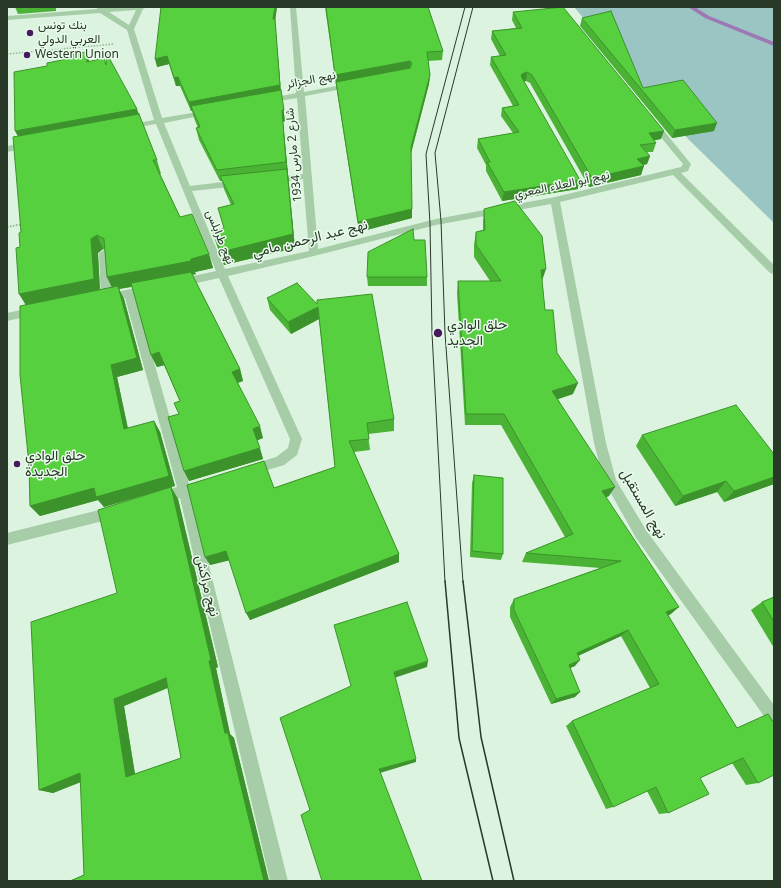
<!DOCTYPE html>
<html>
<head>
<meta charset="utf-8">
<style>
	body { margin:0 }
	#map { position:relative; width:781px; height:888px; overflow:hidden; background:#dcf4df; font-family:"Noto Sans",sans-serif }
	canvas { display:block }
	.frame { position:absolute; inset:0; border:8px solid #293928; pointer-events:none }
</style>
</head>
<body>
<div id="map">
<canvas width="781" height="888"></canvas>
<div class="frame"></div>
</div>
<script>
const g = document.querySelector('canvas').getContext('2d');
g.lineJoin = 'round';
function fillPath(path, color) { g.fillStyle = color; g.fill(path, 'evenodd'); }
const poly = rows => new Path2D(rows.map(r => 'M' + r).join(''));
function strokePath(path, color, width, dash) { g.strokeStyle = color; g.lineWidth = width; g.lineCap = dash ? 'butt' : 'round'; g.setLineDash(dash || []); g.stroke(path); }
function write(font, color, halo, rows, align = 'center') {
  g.font = font + ' "Noto Sans",Vazirmatn,sans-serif'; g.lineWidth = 3; g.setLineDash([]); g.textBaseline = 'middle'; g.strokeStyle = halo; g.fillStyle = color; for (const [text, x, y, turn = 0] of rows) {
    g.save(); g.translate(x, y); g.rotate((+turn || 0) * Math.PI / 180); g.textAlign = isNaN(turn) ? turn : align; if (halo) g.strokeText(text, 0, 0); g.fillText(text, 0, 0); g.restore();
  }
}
const green = poly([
	[574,7,774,7,774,223,682,133]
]);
const stream = poly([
	[688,7,695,7,709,16,774,42,774,46,705,18,688,7]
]);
const pathFar1 = poly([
	[7,54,114,44]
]);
const path = poly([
	[7,227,23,224]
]);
const street = poly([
	[97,7,148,7,143,9,134,29,162,118,209,110,213,112,209,114,164,123,190,186,239,180,243,183,239,186,192,191,225,269,309,251,303,179,273,183,269,180,273,177,303,174,297,98,267,103,263,101,267,99,296,93,290,7,296,7,304,92,353,83,357,85,353,87,305,96,318,249,436,219,555,197,681,167,683,164,649,123,656,121,691,164,688,171,681,173,774,265,774,274,770,273,673,175,560,202,606,443,616,480,646,530,774,705,774,726,769,723,636,538,604,481,594,443,551,204,436,225,314,256,228,276,302,439,297,455,284,465,251,475,247,474,245,470,247,466,276,457,288,448,290,439,219,278,179,287,174,283,179,279,216,271,156,124,127,129,123,127,127,125,154,120,127,30,100,13,7,20,7,16,97,9,97,7],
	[136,10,129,25,109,12,136,10],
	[30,142,33,143,33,147,7,152,7,146,30,142],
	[104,250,109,253,112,293,149,285,154,289,153,292,135,296,189,484,203,480,207,481,209,485,207,489,191,494,288,881,270,881,180,498,160,504,156,502,154,498,156,494,177,487,125,298,107,302,102,301,101,298,99,253,104,250],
	[35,307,39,308,40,311,39,314,7,321,7,313,35,307],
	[115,506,120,508,121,512,120,516,115,518,7,545,7,533,115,506]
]);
const tramFar1 = poly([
	[445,582,432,333,430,224,426,154,465,7],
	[463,582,445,333,441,221,435,153,473,7]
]);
const tram = poly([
	[445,581,459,738,493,881],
	[463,581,481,737,514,881]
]);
const wall = poly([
	[15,7,56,7,56,11,18,14],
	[161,7,277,7,275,21,281,93,285,121,283,122,295,248,224,265,217,246,213,233,224,228,218,208,231,205,224,189,222,181,220,181,199,140,196,128,198,128,194,118,192,111,191,111,180,86,176,86,169,64,157,67],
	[325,7,428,7,443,51,442,60,428,61,430,75,429,84,411,154,412,209,412,218,359,232,337,91],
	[513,12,661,139,654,140,656,143,653,152,647,152,650,156,647,164,643,165,641,175,589,187,530,83,526,81,524,81,578,189,502,201,486,171,486,165,477,148,478,139,513,133,501,116,502,108,513,106,490,65,491,57,500,56,491,39,492,31,516,28,512,20],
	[582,18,643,88,714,131,672,138,580,26],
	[89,61,106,65,139,114,157,160,161,174,160,174,180,217,209,254,213,268,195,272,196,274,192,275,240,369,243,381,238,383,263,438,257,440,263,459,189,481,184,471,179,414,180,401,164,365,157,367,151,355,132,287,119,289,124,299,143,370,117,377,128,428,154,421,160,432,175,486,171,487,178,499,218,667,216,668,230,734,234,738,269,881,70,881,84,875,81,782,53,793,39,790,117,593,166,489,104,507,98,500,40,516,30,506,29,465,25,304,20,247,21,232,18,136,47,66],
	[103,249,105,250,107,277,112,287,100,290,98,253],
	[168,688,181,758,135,774,124,706],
	[484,209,542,281,545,310,557,353,573,394,558,399,609,496,606,497,671,614,668,615,737,728,768,714,758,783,746,785,732,763,700,778,668,813,659,814,647,791,613,807,606,809,566,726,572,721,650,688,621,636,578,656,575,666,570,668,575,697,551,704,510,617,510,607,514,599,600,568,522,562,526,553,565,537,501,425,465,425,457,293,458,281,490,281,474,257,474,245,476,232,483,230,483,221],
	[414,240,427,277,427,286,368,286,367,277],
	[297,283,394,419,394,431,368,434,370,450,354,452,399,554,399,562,250,620,229,560,210,565,274,488,335,467,319,319,291,334,270,310,267,298],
	[642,435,774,454,774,484,724,502,717,492,675,506,636,446],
	[474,475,503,554,501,560,470,557,472,483],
	[774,597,774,648,751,610,762,602]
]);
const shadedWall = poly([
	[275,7,277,7,275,21,281,93,285,121,283,122,295,248,224,265,221,252,287,174,286,162,191,106,192,111,191,111,189,102,273,19],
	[86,52,90,63,87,62],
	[167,56,169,64,157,67,155,59],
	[410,61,410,71,336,84,335,75],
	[527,72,526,81,520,83,522,74],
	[430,75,429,84,410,156,411,147],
	[178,77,180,86,176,86,174,78],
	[137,109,141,120,21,142,15,131],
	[717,123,714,131,672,138,675,130],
	[664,131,661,139,646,142,649,133],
	[650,156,647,164,634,167,637,159],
	[644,166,641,175,589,187,592,178],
	[580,180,578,189,502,201,504,192],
	[412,209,412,218,359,232,358,222],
	[97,235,103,249,98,253,100,293,27,307,19,294],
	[209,254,213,268,195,272,196,274,119,289,124,299,143,370,117,377,130,440,124,429,111,365,113,290,107,277],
	[546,269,542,281,541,270],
	[318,307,319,319,291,334,288,322],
	[159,352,165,365,157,367,151,355],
	[240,369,243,381,236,383,232,372],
	[578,383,573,394,549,402,552,391],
	[154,421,160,432,175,486,171,487,178,499,218,667,216,668,230,734,234,738,269,881,264,881,225,733,171,487,104,507,98,500,40,516,30,506],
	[260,426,263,438,256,441,253,429],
	[260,448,263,459,189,481,184,471],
	[774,477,774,484,724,502,734,491],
	[726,481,717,492,675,506,683,496],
	[615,487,609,496,596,501,602,491],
	[226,551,231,560,210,565,205,557],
	[399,554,399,562,250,620,246,613],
	[679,607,671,614,658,620,666,612],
	[628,630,621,636,571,659,577,653],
	[580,660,575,666,563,671,569,665],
	[428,661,427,667,394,678,394,672],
	[166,678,174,685,124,706,136,781,126,777,114,699],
	[580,692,575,697,551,704,556,699],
	[416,759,416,762,380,773,379,769],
	[80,773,93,777,53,793,39,790]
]);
const building = poly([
	[161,7,275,7,273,19,275,19,280,85,189,102,178,77,174,78,167,56,155,59,161,7],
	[326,7,428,7,443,51,427,52,430,75,411,147,412,209,358,222,336,82,410,68,412,63,410,61,335,75,326,7],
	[563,7,664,131,649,133,656,143,640,145,650,156,637,159,644,166,592,178,532,75,527,72,522,74,521,76,580,180,504,192,487,162,490,162,478,139,519,132,502,108,519,105,491,57,506,55,492,31,522,28,513,12,563,7],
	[611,11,643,88,683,80,717,123,675,130,582,18,611,11],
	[86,52,87,62,104,58,106,65,107,54,137,109,15,131,14,72,47,66,47,63,62,60,62,56,86,52],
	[281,90,284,110,282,110,286,162,217,170,196,128,200,127,191,106,281,90],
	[139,114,157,160,153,160,180,217,192,214,209,254,191,259,191,261,107,277,104,239,97,235,91,239,94,279,19,294,16,248,20,247,19,233,21,232,13,137,139,114],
	[287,169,293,234,221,252,213,233,224,228,218,208,234,204,220,176,287,169],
	[515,201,542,236,546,269,541,270,545,310,553,310,557,353,578,383,552,391,615,487,602,491,679,607,666,612,737,728,768,714,774,723,774,775,758,783,743,758,700,778,709,794,668,813,656,787,613,807,572,721,659,684,628,630,577,653,580,660,569,665,580,692,556,699,514,610,514,599,621,561,526,553,573,534,504,414,466,414,458,281,501,281,476,245,476,232,485,230,484,209,515,201],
	[413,229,414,240,425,240,427,277,367,277,368,252,413,229],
	[191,272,240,369,232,372,260,426,253,429,260,448,184,471,168,417,179,414,174,403,180,401,159,352,151,355,131,283,191,272],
	[297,283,317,304,317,300,372,294,394,419,367,423,369,439,349,441,399,554,246,613,226,551,205,557,187,485,264,461,274,488,335,467,318,307,288,322,267,298,297,283],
	[118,286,137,358,111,365,124,429,154,421,169,476,96,497,94,488,30,506,29,465,20,375,20,306,118,286],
	[736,405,774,454,774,477,734,491,726,481,683,496,642,435,736,405],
	[474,475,503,478,503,554,472,551,474,475],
	[171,487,211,660,209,661,225,733,228,733,264,881,70,881,84,875,80,773,39,790,31,622,117,593,98,510,171,487],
	[166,678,181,758,126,777,114,699,166,678],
	[774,597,774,622,762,602,774,597],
	[407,602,428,661,394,672,416,759,379,769,422,881,322,881,301,815,310,810,280,718,351,686,334,625,407,602]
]);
const markers = [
	[30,33,4,"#471a5e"],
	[27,55,4,"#471a5e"],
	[438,333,5,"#471a5e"],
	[17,464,4,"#471a5e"]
];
const farPoinames = [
	["بنك تونس",38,26],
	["العربي الدولي",38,40],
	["Western Union",35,55]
];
const farStreetnames = [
	["نهج الجزائر",311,80,-11],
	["شارع 2 مارس 1934",294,155,-95],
	["نهج أبو العلاء المعري",562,185,-12],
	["نهج طرابلس",220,237,68]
];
const streetNames = [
	["نهج عبد الرحمن مامي",310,239,-14],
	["نهج المستقبل",643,504,60],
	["نهج مراكش",207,586,76]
];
const poiNames = [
	["حلق الوادي",447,325],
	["الجديد",447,341],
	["حلق الوادي",25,456],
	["الجديدة",25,472]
];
fillPath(green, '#9ac5c2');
fillPath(stream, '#9e78b4');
strokePath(pathFar1, '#90b992', 1.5, [1.5, 1.5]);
strokePath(path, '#90b992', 2, [1.5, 1.5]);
fillPath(street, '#a6cda8');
strokePath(tramFar1, '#293928', 1);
strokePath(tram, '#293928', 1.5);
fillPath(wall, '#4ab335');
fillPath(shadedWall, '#3c922b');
fillPath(building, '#56d03e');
strokePath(building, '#3c922b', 1);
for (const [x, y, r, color] of markers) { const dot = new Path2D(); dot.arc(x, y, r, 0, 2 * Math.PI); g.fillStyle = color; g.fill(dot); strokePath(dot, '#e9fbeb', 1.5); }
write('12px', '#293928', '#e9fbeb', farPoinames, 'left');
write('12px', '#293928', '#e9fbeb', farStreetnames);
write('14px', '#293928', '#e9fbeb', streetNames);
write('14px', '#293928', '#e9fbeb', poiNames, 'left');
</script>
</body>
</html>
